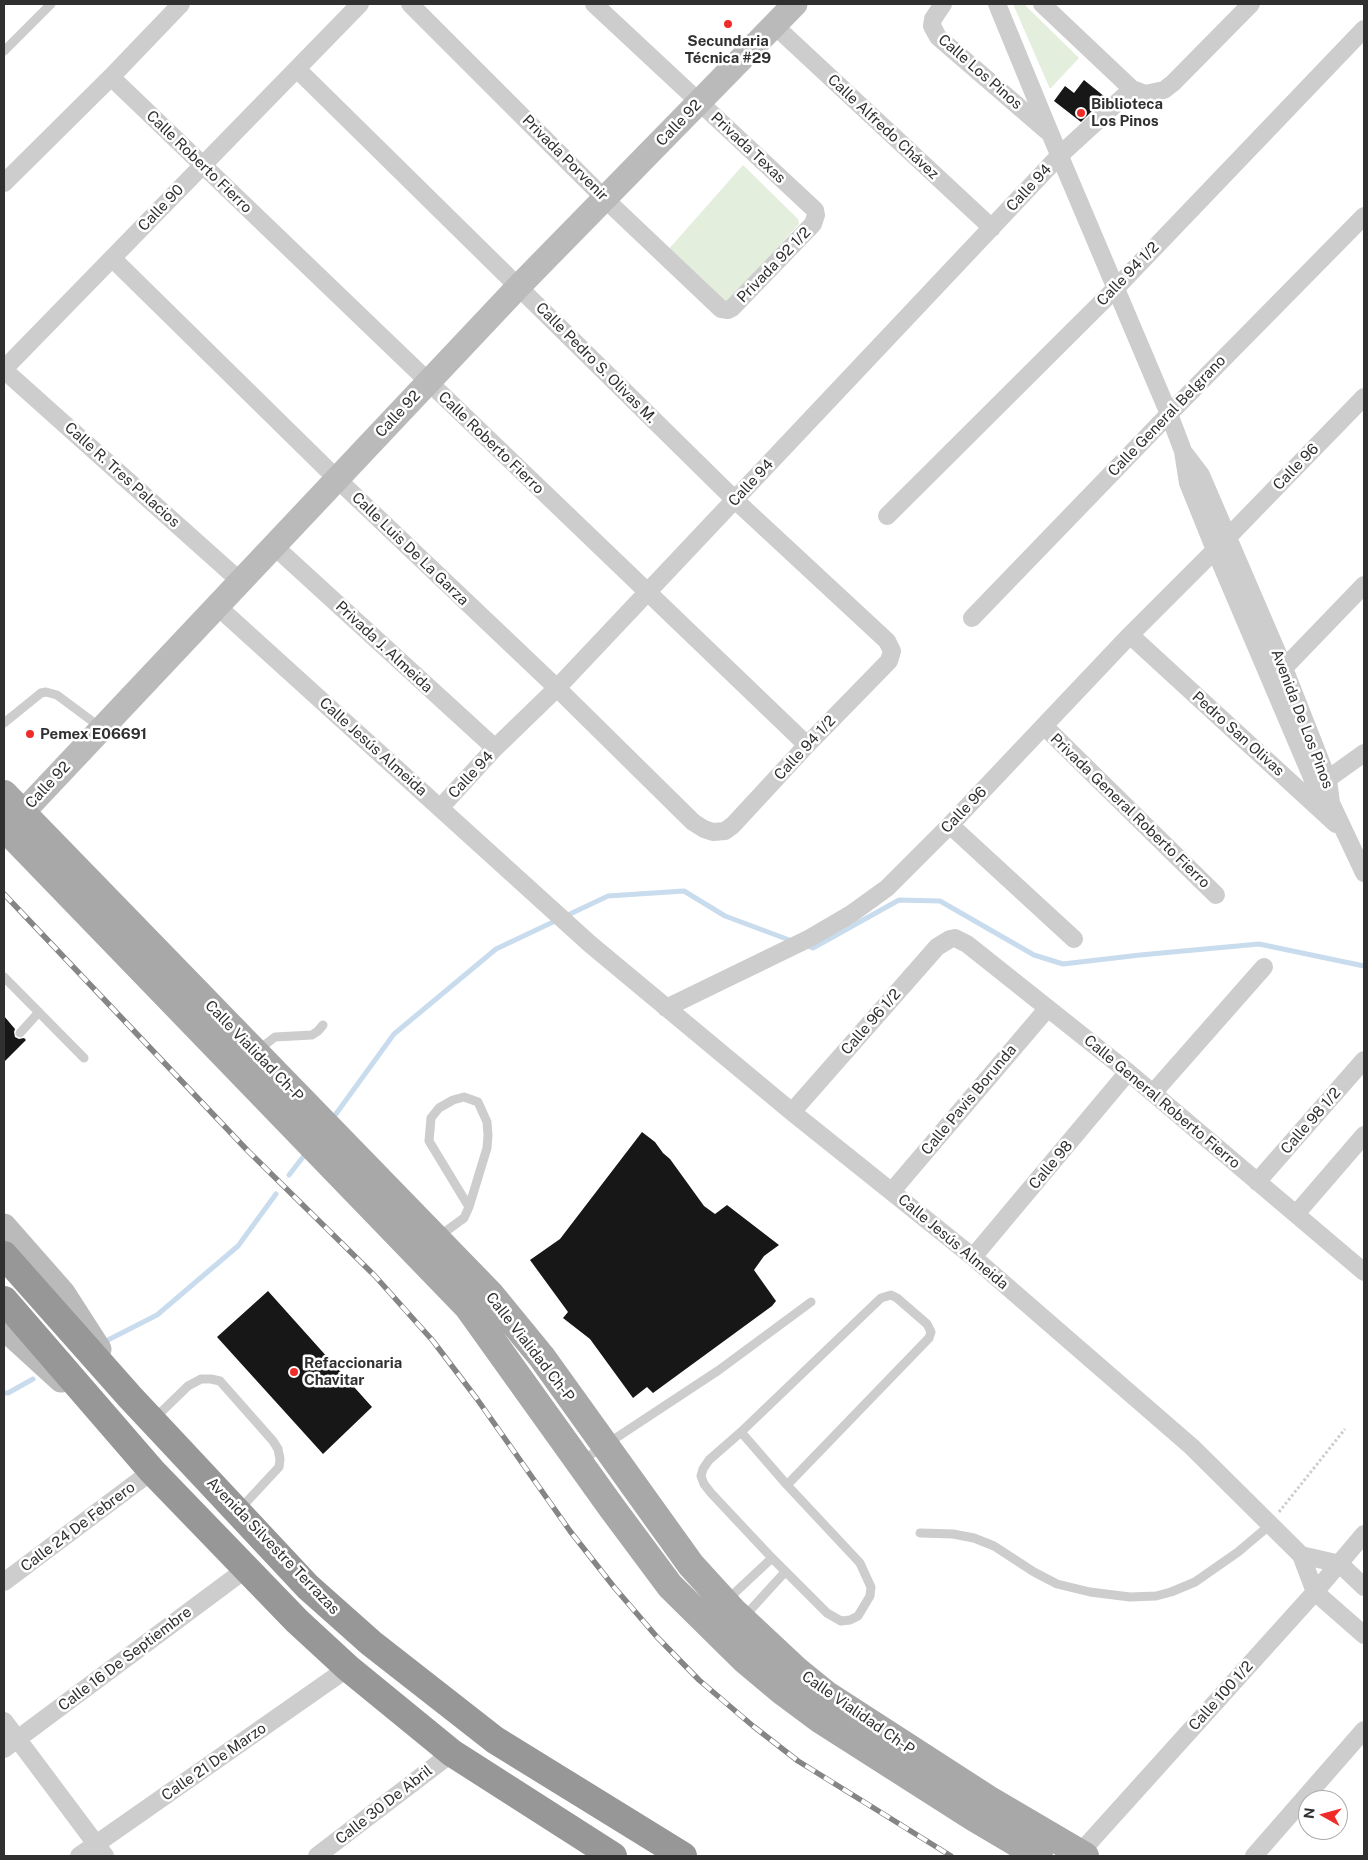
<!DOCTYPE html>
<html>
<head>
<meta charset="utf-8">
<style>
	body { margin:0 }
	#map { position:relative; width:1368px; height:1860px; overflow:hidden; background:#fff; font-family:"Public Sans",sans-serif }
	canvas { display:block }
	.frame { position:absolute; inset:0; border:5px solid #303030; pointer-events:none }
	.north { position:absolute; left:1298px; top:1790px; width:50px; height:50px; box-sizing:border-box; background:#fff; border:1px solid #acacac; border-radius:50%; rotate:277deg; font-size:14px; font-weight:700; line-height:20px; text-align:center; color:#303030 }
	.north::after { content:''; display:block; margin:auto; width:18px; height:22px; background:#f02c29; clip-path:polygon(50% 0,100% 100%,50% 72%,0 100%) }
</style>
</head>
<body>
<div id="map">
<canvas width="1368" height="1860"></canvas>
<div class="frame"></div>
<div class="north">N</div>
</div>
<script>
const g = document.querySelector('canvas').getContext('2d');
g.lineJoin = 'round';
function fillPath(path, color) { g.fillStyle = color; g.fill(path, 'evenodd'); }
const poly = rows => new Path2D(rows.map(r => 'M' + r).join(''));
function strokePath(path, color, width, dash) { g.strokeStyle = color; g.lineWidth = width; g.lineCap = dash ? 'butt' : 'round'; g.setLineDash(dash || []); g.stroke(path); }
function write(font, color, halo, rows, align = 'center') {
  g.font = font + ' "Public Sans",sans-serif'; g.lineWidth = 5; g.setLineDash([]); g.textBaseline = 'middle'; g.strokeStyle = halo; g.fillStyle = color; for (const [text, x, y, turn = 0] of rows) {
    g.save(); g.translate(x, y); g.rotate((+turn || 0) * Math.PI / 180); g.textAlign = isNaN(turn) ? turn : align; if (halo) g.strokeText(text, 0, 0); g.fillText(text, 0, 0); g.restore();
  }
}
const green = poly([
	[1013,4,1024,4,1079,58,1050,89],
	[743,165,798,219,799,224,726,304,667,251]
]);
const stream = poly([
	[805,945,813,948,899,900,940,901,1034,955,1063,964,1140,955,1259,944,1364,966],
	[333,1118,394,1034,496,949,608,896,684,891,725,916,792,941],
	[289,1175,303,1157],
	[106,1341,157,1315,238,1246,276,1194],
	[4,1393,8,1393,33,1379]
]);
const building = poly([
	[1084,80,1105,97,1097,106,1081,122,1054,101,1065,86,1074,93],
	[4,1016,15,1029,14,1032,15,1037,19,1039,24,1038,26,1040,4,1062],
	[642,1132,655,1142,663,1153,670,1159,704,1206,715,1214,727,1205,779,1245,764,1256,754,1270,776,1301,772,1306,653,1393,647,1387,633,1398,590,1339,563,1318,568,1312,530,1260,560,1239],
	[268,1291,372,1407,323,1454,217,1337]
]);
const path = poly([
	[1279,1512,1345,1429]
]);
const lane = poly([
	[4,51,51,4],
	[4,723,41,693,46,692,57,695,100,727],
	[4,977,84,1058],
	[20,1033,39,1012],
	[258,1050,275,1037,312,1035,318,1031,323,1025],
	[438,1237,464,1218,469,1207,487,1148,488,1135,487,1122,478,1102,464,1097,453,1100,439,1108,431,1118,429,1141,469,1207],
	[154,1419,188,1386,201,1379,211,1379,220,1381,273,1441,278,1449,280,1459,279,1467,240,1509],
	[741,1432,787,1485,860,1563,871,1587,870,1596,858,1616,850,1620,841,1621,827,1613,772,1558,711,1493,704,1484,701,1476,703,1469,709,1460,741,1432,881,1298,891,1295,897,1298,927,1324,931,1332,929,1338,787,1485],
	[581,1461,719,1370,811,1302],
	[920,1533,953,1534,974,1538,994,1546,1034,1572,1057,1584,1090,1592,1130,1597,1156,1596,1171,1592,1195,1582,1238,1552,1270,1525],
	[726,1601,772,1558],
	[743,1618,785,1572]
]);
const street = poly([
	[410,4,605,199,721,309,728,310,732,308,813,224,816,215,815,210,594,4],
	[943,4,933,19,932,26,938,37,1047,131],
	[997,4,1050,133,1169,414,1183,451,1188,483,1215,550,1316,787,1331,803],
	[1042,4,1132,89,1145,94,1164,90,1173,83,1251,4],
	[774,25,992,228],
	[111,77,807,745],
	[4,183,111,77,181,4],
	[112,258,337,479,557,688,693,822,704,829,713,832,725,831,733,825,807,745,889,661,892,651,887,641,735,500,297,69],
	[4,369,360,4],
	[4,370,240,581],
	[1185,454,1201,475,1284,668,1328,780,1331,803,1364,873],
	[887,516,1116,288,1364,29],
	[1228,537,1364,397],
	[274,546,495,748],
	[217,606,590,944,792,1112,973,1257,1192,1447,1301,1555,1315,1592,1364,1635],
	[972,618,1169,414,1364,216],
	[1130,635,1336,824],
	[1284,668,1364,585],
	[1044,726,1216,895],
	[1318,786,1364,753],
	[440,808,495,748,557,688,1060,155,1132,89],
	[950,825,1074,939],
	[666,1008,810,938,851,914,887,888,950,825,1130,635,1215,550],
	[1153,1093,1264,967],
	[792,1112,937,947,950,939,955,938,967,944,1128,1072,1364,1272],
	[1257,1182,1364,1060],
	[892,1191,1047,1009],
	[1296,1214,1364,1135],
	[973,1257,1128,1072],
	[1301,1555,1340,1564,1364,1587],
	[4,1582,152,1471],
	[4,1721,105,1856],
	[4,1749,246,1569],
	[79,1856,348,1668],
	[317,1856,452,1753],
	[1077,1856,1315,1592,1364,1534],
	[1254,1856,1364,1730]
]);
const secondary = poly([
	[8,828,518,287,795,4],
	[4,1226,63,1293,99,1349],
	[4,1328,61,1380]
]);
const primary = poly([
	[4,794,491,1295,541,1356,691,1565,733,1611,795,1669,827,1695,988,1799,1085,1856],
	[4,827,468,1307,612,1508,670,1586,745,1660,782,1691,821,1720,973,1817,1039,1856]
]);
const highway = poly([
	[4,1255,130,1397,308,1587,371,1643,495,1740,683,1856],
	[4,1300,152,1471,297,1621,348,1668,452,1753,613,1856]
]);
const rail = poly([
	[4,894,248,1151,375,1276,433,1341,477,1399,570,1531,614,1587,657,1637,699,1680,753,1726,798,1761,951,1856]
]);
const markers = [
	[728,24,5,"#f02c29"],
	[1081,113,5,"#f02c29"],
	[30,734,5,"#f02c29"],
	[294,1372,5,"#f02c29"]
];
const poiNames = [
	["Secundaria",728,41,"center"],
	["Técnica #29",728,58,"center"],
	["Biblioteca",1091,104],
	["Los Pinos",1091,121],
	["Pemex E06691",40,734],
	["Refaccionaria",304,1363],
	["Chavitar",304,1380]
];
const streetNames = [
	["Calle Los Pinos",980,72,41],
	["Calle 92",679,123,-46],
	["Calle Alfredo Chávez",883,127,43],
	["Privada Texas",748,148,43],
	["Privada Porvenir",565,158,45],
	["Calle Roberto Fierro",199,162,44],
	["Calle 94",1029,188,-47],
	["Calle 90",161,208,-46],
	["Privada 92 1/2",774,265,-46],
	["Calle 94 1/2",1128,274,-46],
	["Calle Pedro S. Olivas M.",596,363,45],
	["Calle 92",398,414,-47],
	["Calle General Belgrano",1167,416,-46],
	["Calle Roberto Fierro",491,443,44],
	["Calle 96",1296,467,-46],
	["Calle R. Tres Palacios",122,475,42],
	["Calle 94",751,483,-47],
	["Calle Luis De La Garza",410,549,44],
	["Privada J. Almeida",384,647,43],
	["Avenida De Los Pinos",1302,719,69],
	["Pedro San Olivas",1238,734,42],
	["Calle Jesús Almeida",373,747,42],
	["Calle 94 1/2",805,748,-47],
	["Calle 94",471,775,-47],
	["Calle 92",48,785,-47],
	["Calle 96",964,810,-46],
	["Privada General Roberto Fierro",1130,811,44],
	["Calle 96 1/2",871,1022,-49],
	["Calle Vialidad Ch-P",254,1051,46],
	["Calle Pavis Borunda",969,1100,-50],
	["Calle General Roberto Fierro",1162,1102,40],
	["Calle 98 1/2",1311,1121,-49],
	["Calle 98",1051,1165,-50],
	["Calle Jesús Almeida",953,1242,40],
	["Calle Vialidad Ch-P",530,1347,52],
	["Calle 24 De Febrero",78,1527,-37],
	["Avenida Silvestre Terrazas",273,1546,46],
	["Calle 16 De Septiembre",125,1659,-37],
	["Calle 100 1/2",1221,1696,-48],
	["Calle Vialidad Ch-P",858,1713,35],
	["Calle 21 De Marzo",214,1762,-35],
	["Calle 30 De Abril",384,1805,-38]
];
fillPath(green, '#e4eedd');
strokePath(stream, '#c8dcee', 5);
fillPath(building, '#171717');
strokePath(path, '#cdcdcd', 3, [2.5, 2.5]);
strokePath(lane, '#cdcdcd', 9);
strokePath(street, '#cdcdcd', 18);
strokePath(secondary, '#bababa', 25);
strokePath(primary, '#a8a8a8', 28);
strokePath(highway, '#979797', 28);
strokePath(rail, '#858585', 5.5);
strokePath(rail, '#fff', 4, [11]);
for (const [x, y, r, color] of markers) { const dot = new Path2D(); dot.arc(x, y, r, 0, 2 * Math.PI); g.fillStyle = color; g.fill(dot); strokePath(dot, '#fff', 2); }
write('bold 15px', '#303030', '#fff', poiNames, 'left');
write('15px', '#303030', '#fff', streetNames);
</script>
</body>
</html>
